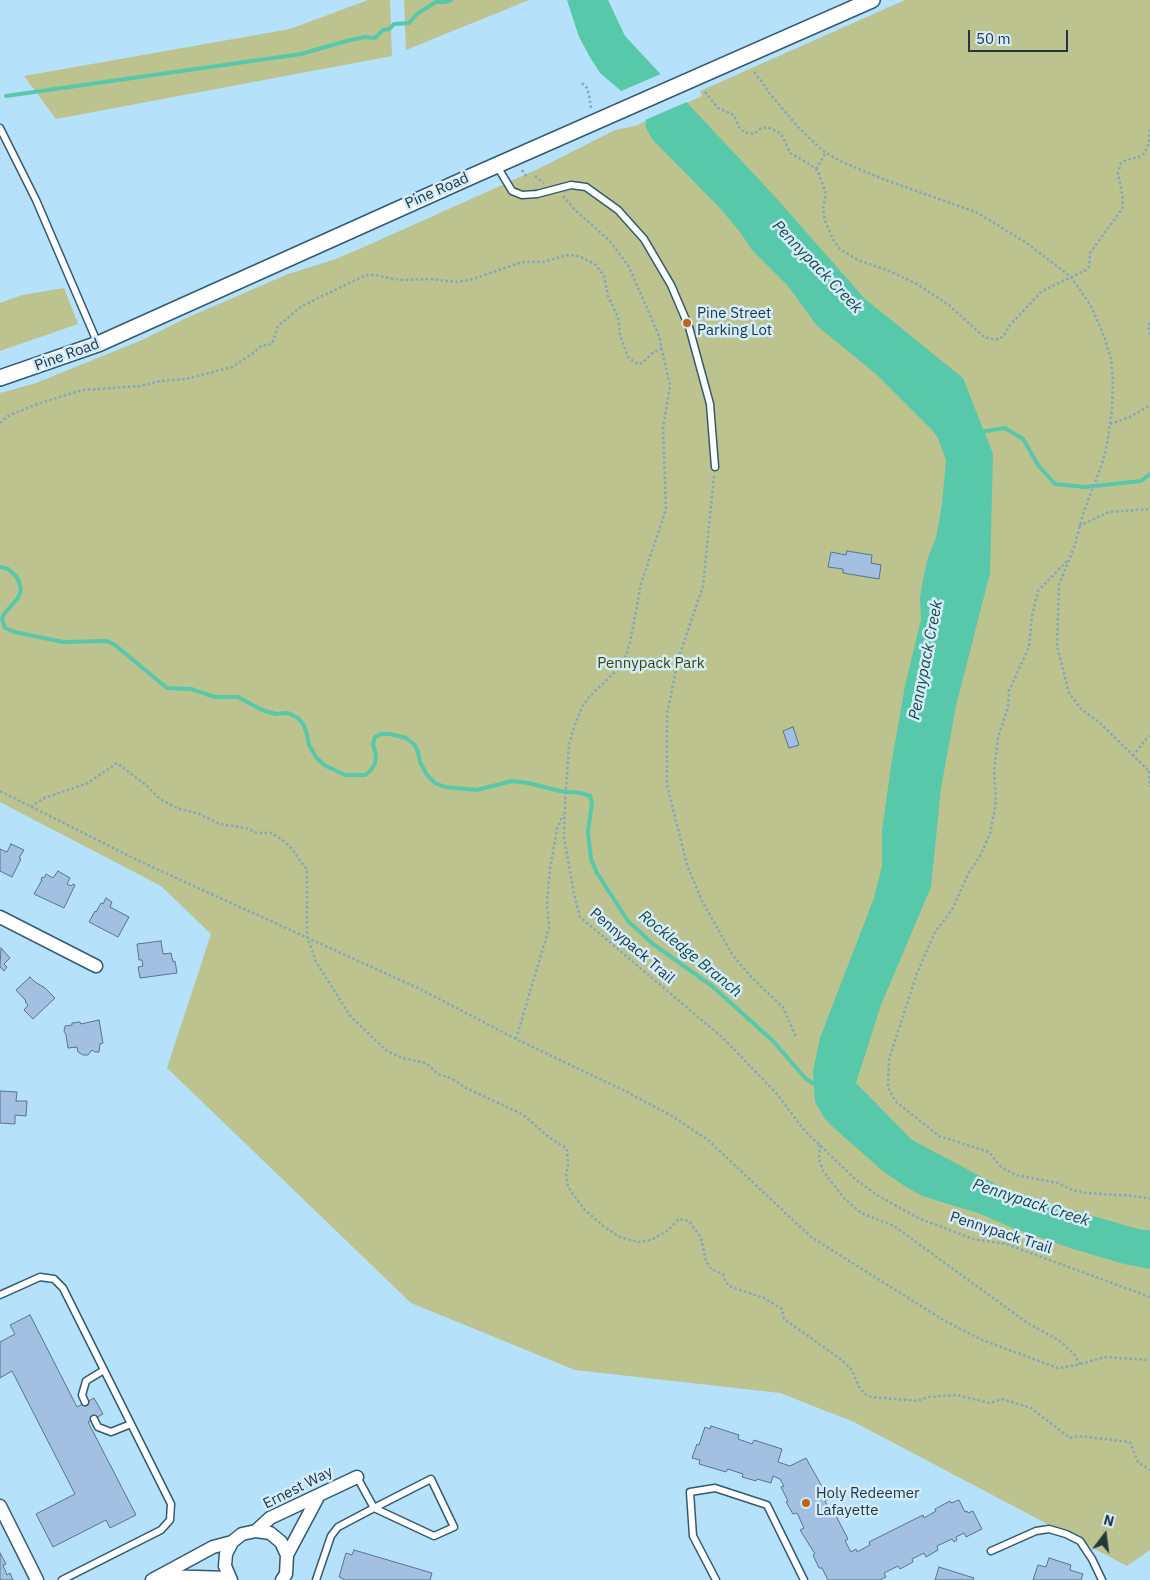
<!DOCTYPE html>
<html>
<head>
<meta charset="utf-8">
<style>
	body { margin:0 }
	#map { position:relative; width:1150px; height:1580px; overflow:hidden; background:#b5e1fb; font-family:"IBM Plex Sans",sans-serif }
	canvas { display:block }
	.north { position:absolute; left:1080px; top:1510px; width:50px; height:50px; -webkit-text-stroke:4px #d2ecfb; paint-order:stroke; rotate:15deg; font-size:14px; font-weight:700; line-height:20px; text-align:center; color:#243640 }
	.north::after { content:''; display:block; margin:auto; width:18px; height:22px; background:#243640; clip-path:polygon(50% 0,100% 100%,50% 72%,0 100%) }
	.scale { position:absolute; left:968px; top:30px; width:100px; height:22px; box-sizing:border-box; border:2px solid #243640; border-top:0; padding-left:6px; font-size:15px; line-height:18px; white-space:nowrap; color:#243640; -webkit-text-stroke:4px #d2ecfb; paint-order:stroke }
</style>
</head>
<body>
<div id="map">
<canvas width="1150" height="1580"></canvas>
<div class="north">N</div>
<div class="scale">50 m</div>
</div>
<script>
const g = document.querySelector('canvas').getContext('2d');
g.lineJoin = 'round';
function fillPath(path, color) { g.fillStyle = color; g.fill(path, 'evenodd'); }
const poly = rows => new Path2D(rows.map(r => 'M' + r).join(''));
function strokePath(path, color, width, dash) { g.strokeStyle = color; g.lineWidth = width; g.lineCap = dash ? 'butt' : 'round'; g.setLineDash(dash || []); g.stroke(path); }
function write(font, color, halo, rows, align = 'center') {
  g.font = font + ' "IBM Plex Sans",sans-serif'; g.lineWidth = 5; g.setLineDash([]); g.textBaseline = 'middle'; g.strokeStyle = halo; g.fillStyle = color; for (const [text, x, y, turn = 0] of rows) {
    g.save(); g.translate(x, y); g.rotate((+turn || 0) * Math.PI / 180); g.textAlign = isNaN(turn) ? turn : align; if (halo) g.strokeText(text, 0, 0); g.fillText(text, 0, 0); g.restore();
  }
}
const green = poly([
	[368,0,390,0,392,56,56,119,24,76,290,29],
	[404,0,529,0,406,50],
	[905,0,1150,0,1150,1550,1127,1566,854,1422,780,1393,575,1370,411,1303,167,1068,211,934,161,886,0,802,0,393,36,383,73,368,142,340,184,319,288,274,333,260,364,247,540,168,615,130,635,126,702,96,700,91],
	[64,288,78,324,0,351,0,303,22,295]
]);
const water = poly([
	[567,0,608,0,625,36,778,200,864,298,963,378,993,454,990,573,956,706,941,788,931,887,881,1005,856,1083,912,1140,1012,1193,1142,1230,1150,1230,1150,1269,1124,1264,1070,1248,1010,1227,978,1213,925,1197,909,1189,884,1172,835,1129,825,1119,815,1102,813,1071,820,1038,874,898,882,866,882,831,891,766,905,686,921,619,920,598,923,579,928,557,936,538,942,504,946,460,938,438,933,431,876,374,817,326,788,286,752,250,740,232,719,207,652,139,646,128,646,121,620,90,600,73,591,59,579,37]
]);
const pier = poly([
	[663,73,689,101,643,121,619,92]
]);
const stream = poly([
	[6,96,301,54,350,40,365,37,375,38,383,30,389,29,394,24,409,23,418,13,436,2,444,2,451,0],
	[980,432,1005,428,1023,439,1038,465,1055,484,1085,487,1141,481,1150,474],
	[0,567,8,569,16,576,19,582,21,590,18,598,4,614,2,619,5,628,15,632,63,642,107,641,115,645,167,688,191,689,215,697,238,697,262,710,276,714,288,713,298,718,303,724,307,734,309,745,316,757,324,765,345,775,365,775,371,770,375,764,376,756,373,744,375,737,381,734,390,734,406,738,415,745,418,752,420,762,427,775,435,783,445,787,477,790,512,781,528,783,560,791,581,793,590,796,592,802,588,832,591,859,597,873,628,921,653,944,712,986,773,1041,805,1078,817,1086]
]);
const building = poly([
	[847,551,872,555,871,563,881,565,879,579,843,573,843,569,828,567,831,552,846,555,847,551],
	[793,727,799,745,789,748,783,731,793,727],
	[11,844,24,850,19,858,21,859,12,877,0,871,0,849,7,852,11,844],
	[58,871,70,878,67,884,71,886,73,884,75,885,64,908,34,894,42,880,41,880,42,877,44,878,46,874,53,878,58,871],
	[106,898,112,902,110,907,129,917,118,937,89,922,95,911,96,912,101,903,103,904,106,898],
	[161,941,163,954,171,953,173,962,175,961,177,973,140,978,138,967,143,966,142,960,139,960,137,944,161,941],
	[1,948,10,958,4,964,7,967,4,971,0,967,1,948],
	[30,977,35,982,45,988,55,998,33,1019,24,1010,28,1005,25,1002,26,1001,16,990,30,977],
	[99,1020,103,1043,100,1044,99,1052,95,1052,92,1050,88,1055,83,1055,78,1052,77,1047,68,1048,66,1035,64,1031,65,1026,72,1025,72,1023,80,1022,81,1024,99,1020],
	[0,1091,17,1092,16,1101,27,1101,26,1116,15,1115,15,1124,0,1123,0,1091],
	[30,1315,77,1407,94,1398,103,1414,88,1422,136,1515,110,1528,106,1520,53,1547,36,1514,75,1494,12,1371,0,1378,0,1342,15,1334,10,1325,30,1315],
	[711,1426,739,1435,738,1439,752,1444,754,1440,782,1449,778,1462,790,1466,806,1458,829,1499,825,1501,831,1513,834,1512,848,1539,845,1541,851,1552,856,1549,857,1552,870,1545,869,1542,923,1515,924,1518,936,1511,935,1509,950,1501,951,1503,959,1500,965,1512,967,1511,968,1513,973,1511,982,1529,966,1537,964,1533,956,1537,957,1540,954,1542,952,1539,937,1546,938,1550,926,1557,924,1553,912,1559,913,1562,900,1569,898,1566,884,1573,886,1577,880,1580,828,1580,822,1568,819,1568,813,1555,815,1554,800,1530,804,1528,797,1513,793,1514,786,1502,788,1501,781,1487,784,1486,780,1479,773,1476,771,1483,757,1479,756,1481,742,1477,743,1474,728,1469,726,1472,699,1464,700,1460,692,1458,697,1444,699,1445,705,1427,710,1429,711,1426],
	[354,1550,432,1573,430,1580,345,1580,339,1577,346,1553,352,1555,354,1550],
	[0,1553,6,1564,3,1565,7,1575,10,1573,13,1580,0,1580,0,1553],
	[1049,1558,1071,1565,1070,1570,1083,1574,1081,1580,1033,1580,1038,1565,1046,1567,1049,1558],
	[939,1567,974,1578,973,1580,935,1580,939,1567]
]);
const path = poly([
	[754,72,762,82,770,94,799,128,822,150,840,161,883,179,978,213,1028,244,1071,277,1091,306,1104,336,1111,359,1113,380,1112,409,1107,445,1102,464,1083,514,1075,545,1059,585,1057,646,1069,693,1081,709,1100,723,1150,772],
	[582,83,587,88,589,95,591,108],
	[705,92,718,108,734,115,739,127,744,132,754,134,760,129,767,127,778,132,783,137,790,153,811,165,818,171,826,194,823,208,825,221,834,241,840,249,858,260,889,271,917,284,949,305,984,337,995,340,1003,337,1010,325,1042,291,1086,270,1089,267,1090,253,1122,209,1123,199,1118,173,1121,163,1126,160,1139,157,1145,153,1149,142,1150,129],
	[816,169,826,152],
	[522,170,526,176],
	[535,176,544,183],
	[563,196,575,210,610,241,629,267,659,336,670,386,663,428,666,509,641,584,630,643,627,653,618,669,590,696,582,707,573,730,569,745,565,803,564,837,574,894,580,917,723,1038,777,1094,804,1130,855,1179,877,1195,918,1218,973,1239,1006,1244,1150,1297],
	[1150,323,1148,326,1150,335],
	[0,423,8,416,37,404,82,390,140,386,161,381,186,379,232,367,252,354,261,346,272,344,278,326,302,306,366,275,375,275,400,280,431,279,456,282,470,280,522,262,543,262,567,255,579,256,596,265,604,276,608,296,618,317,620,335,628,357,636,363,640,364,644,362,651,354,662,348],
	[1110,424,1130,417,1150,405],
	[714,476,703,586,678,660,667,714,667,785,687,865,702,901,732,954,752,978,783,1007,796,1037],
	[1079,526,1109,512,1150,509],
	[1067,561,1038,591,1032,616,1029,647,1009,691,1008,708,998,737,994,772,996,802,990,834,980,856,968,874,953,908,935,932,917,973,889,1059,888,1087,895,1101,939,1136,989,1152,1001,1167,1016,1175,1058,1183,1072,1190,1086,1193,1134,1196,1150,1199],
	[1133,756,1145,740,1150,736],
	[1149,771,1150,787],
	[0,791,141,862,420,989,516,1039,627,1092,672,1116,708,1140,811,1237,945,1321,982,1340,1058,1368,1077,1365,1105,1357,1150,1360],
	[31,807,42,799,88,783,117,763,147,786,160,799,177,808,199,814,220,824,246,828,257,833,272,833,285,842,292,849,307,870,307,936,316,962,351,1017,387,1051,402,1058,426,1063,438,1074,451,1078,466,1088,522,1114,550,1138,567,1149,568,1166,566,1174,568,1187,584,1209,603,1226,620,1237,638,1242,651,1240,667,1231,679,1219,689,1221,701,1238,706,1261,711,1269,723,1274,725,1281,729,1286,764,1298,782,1309,784,1319,842,1360,852,1370,859,1387,865,1394,871,1397,917,1401,928,1397,956,1395,990,1403,1002,1399,1031,1408,1070,1438,1078,1436,1130,1442,1138,1462,1150,1470],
	[516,1039,549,928,547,902,550,869,557,829,563,815],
	[820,1145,819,1159,823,1171,845,1199,861,1213,894,1226,1026,1322,1060,1341,1074,1354,1080,1364]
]);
const service = poly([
	[0,128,36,200,98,344],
	[497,166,512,191,522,195,537,194,571,185,586,187,618,210,644,239,671,285,689,327,710,404,715,467],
	[0,1295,40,1277,54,1279,63,1288,171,1504,170,1520,161,1530,62,1580],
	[85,1402,82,1395,86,1381,104,1370],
	[94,1419,98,1427,111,1432,131,1424],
	[991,1551,1036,1531,1049,1529,1066,1534,1080,1541,1092,1559,1102,1580],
	[316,1580,331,1536,338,1527,374,1508,434,1536,454,1527,431,1479,374,1508,357,1477],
	[716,1580,693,1536,690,1492,715,1488,767,1505,804,1580]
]);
const minor = poly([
	[0,917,96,966],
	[0,1506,37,1580],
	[256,1531,270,1518,357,1477],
	[287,1555,319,1495],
	[162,1576,229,1578],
	[152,1580,213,1547,232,1542],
	[231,1580,225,1566,226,1554,232,1542,242,1534,256,1531,270,1533,281,1542,287,1555,286,1574,282,1580]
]);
const tertiary = poly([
	[0,378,98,344,470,177,872,0]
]);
const markers = [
	[687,323,5,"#c06314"],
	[806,1503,5,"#c06314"]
];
const streetNames = [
	["Pine Road",437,191,-24],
	["Pine Road",67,355,-20],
	["Pennypack Trail",632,946,41],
	["Pennypack Trail",1001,1233,18],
	["Ernest Way",298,1488,-27]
];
const poiNames = [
	["Pine Street",697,314],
	["Parking Lot",697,331],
	["Holy Redeemer",816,1494],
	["Lafayette",816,1511]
];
const parkNames = [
	["Pennypack Park",651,664]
];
const waterNames = [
	["Pennypack Creek",817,267,46],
	["Pennypack Creek",926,660,-79],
	["Rockledge Branch",690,954,39],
	["Pennypack Creek",1031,1203,18]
];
fillPath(green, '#bcc38e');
fillPath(water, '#58c8aa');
fillPath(pier, '#b5e1fb');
strokePath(stream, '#58c8aa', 4);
fillPath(building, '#a3bfe1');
strokePath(building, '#597392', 1);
strokePath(service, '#325a6f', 9);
strokePath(minor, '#325a6f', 15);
strokePath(tertiary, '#325a6f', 18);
strokePath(path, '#84a8bc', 2.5, [2.5, 2.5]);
strokePath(service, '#fff', 6);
strokePath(minor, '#fff', 12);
strokePath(tertiary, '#fff', 15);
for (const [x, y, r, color] of markers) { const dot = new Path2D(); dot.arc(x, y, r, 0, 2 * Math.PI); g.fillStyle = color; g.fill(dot); strokePath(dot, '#d2ecfb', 2); }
write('15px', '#243640', '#d2ecfb', streetNames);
write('15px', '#243640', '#d2ecfb', poiNames, 'left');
write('15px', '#404400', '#d2ecfb', parkNames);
write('italic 16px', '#19493d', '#d2ecfb', waterNames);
</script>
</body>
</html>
